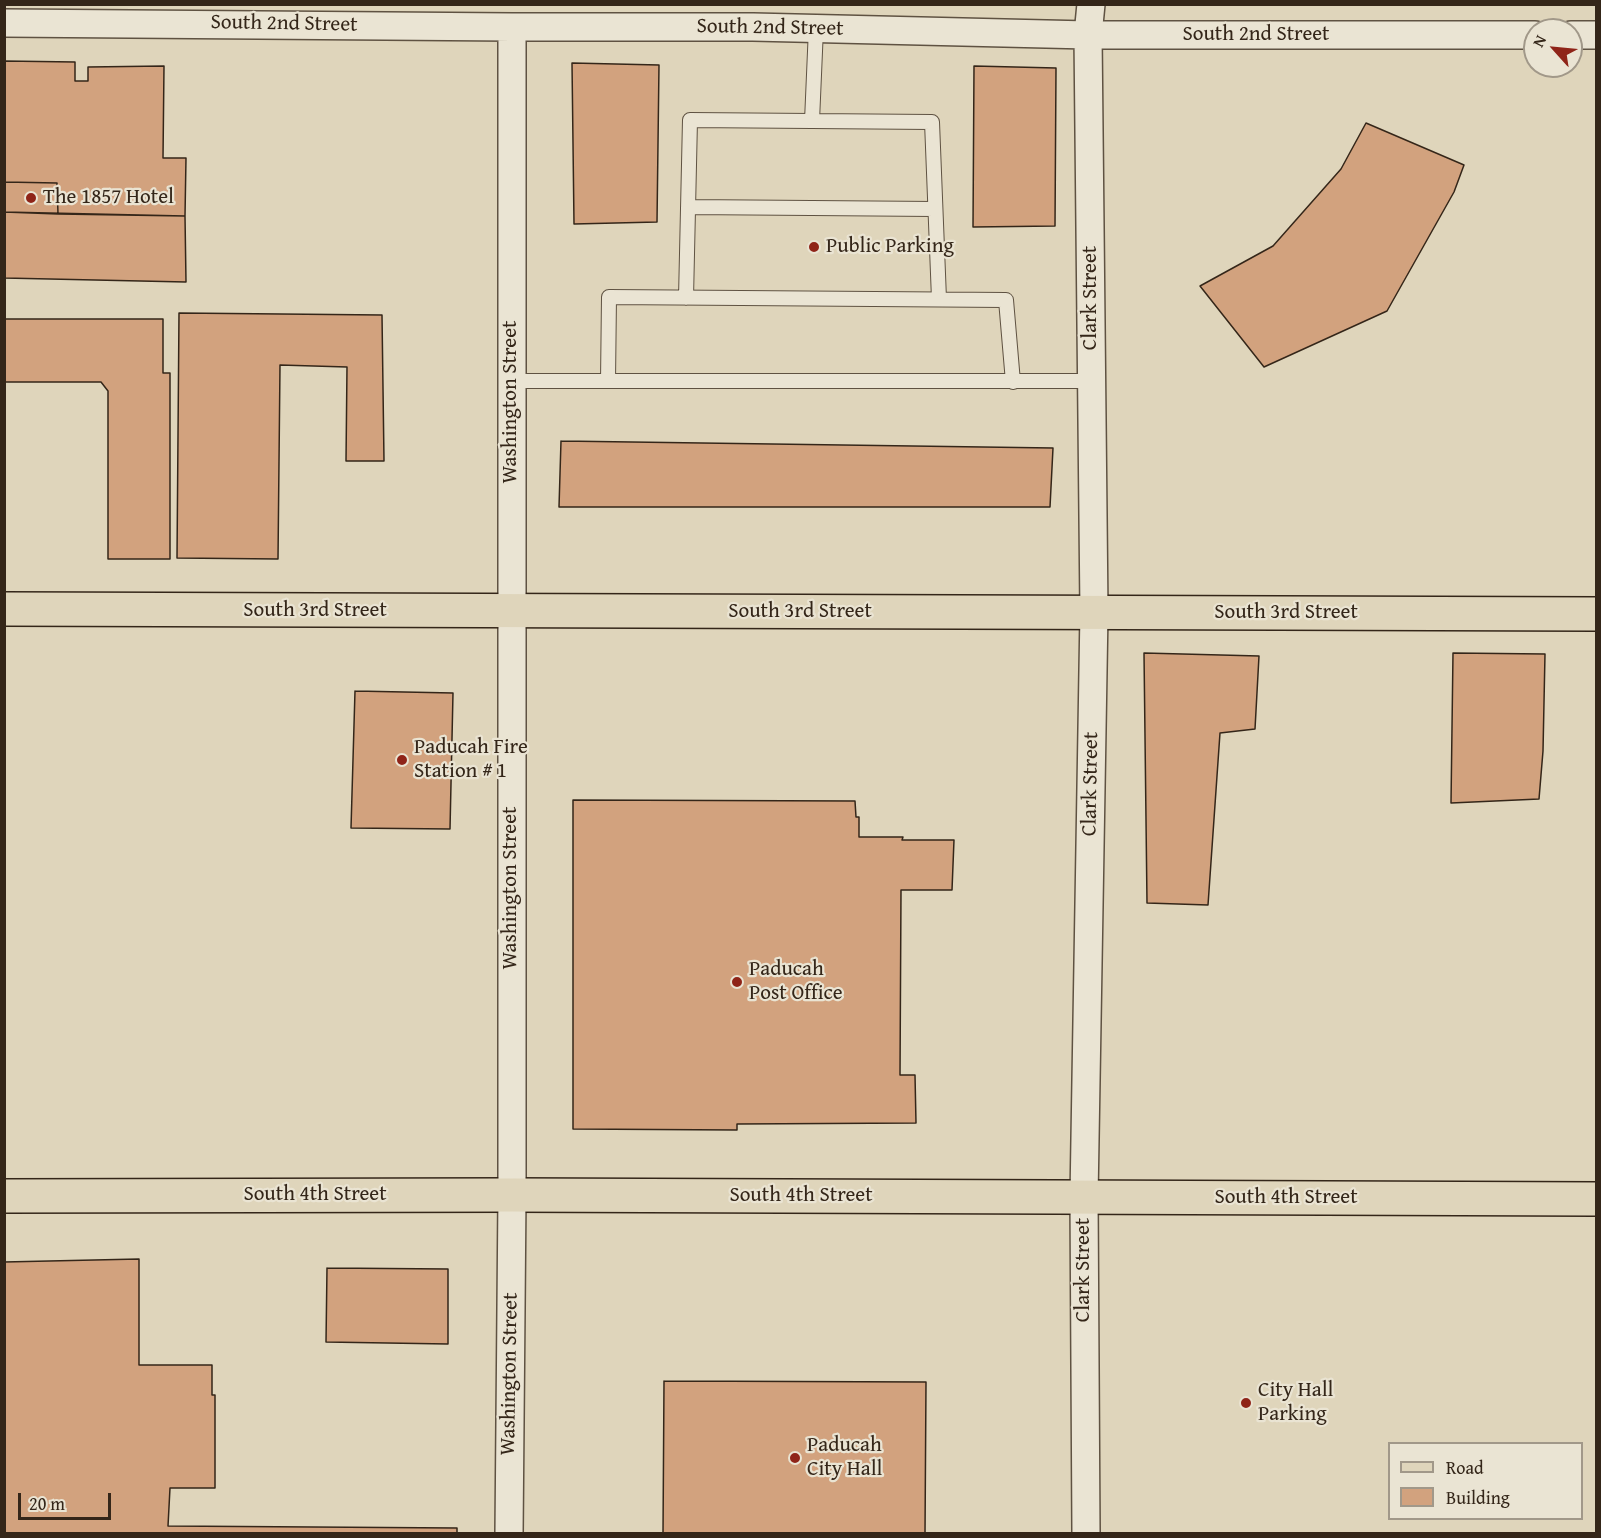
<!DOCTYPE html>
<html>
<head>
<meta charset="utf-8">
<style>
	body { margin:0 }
	#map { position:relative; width:1601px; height:1538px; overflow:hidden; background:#dfd5bb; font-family:"Gentium Book Plus",serif }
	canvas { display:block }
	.frame { position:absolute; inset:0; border:6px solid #342619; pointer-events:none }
	.legend { position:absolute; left:1388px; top:1442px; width:195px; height:78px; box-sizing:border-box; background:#eae4d3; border:2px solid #a19889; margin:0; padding:8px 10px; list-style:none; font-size:18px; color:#342619 }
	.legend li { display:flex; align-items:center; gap:12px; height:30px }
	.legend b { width:30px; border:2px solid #a19889 }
	.north { position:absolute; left:1523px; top:18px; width:60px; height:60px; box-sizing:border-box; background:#eae4d3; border:2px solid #a19889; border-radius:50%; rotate:297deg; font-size:16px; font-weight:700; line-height:24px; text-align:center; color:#342619 }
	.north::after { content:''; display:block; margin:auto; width:21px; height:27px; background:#8f2418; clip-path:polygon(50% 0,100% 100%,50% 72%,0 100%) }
	.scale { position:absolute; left:18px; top:1493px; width:93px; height:27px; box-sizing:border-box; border:3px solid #342619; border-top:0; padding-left:8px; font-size:18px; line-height:21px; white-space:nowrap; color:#342619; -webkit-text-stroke:4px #eae4d3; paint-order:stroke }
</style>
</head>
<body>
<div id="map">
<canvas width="1601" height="1538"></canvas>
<div class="frame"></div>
<ul class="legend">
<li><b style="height:8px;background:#dfd5bb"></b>Road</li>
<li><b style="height:16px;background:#d2a27e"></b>Building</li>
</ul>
<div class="north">N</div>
<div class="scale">20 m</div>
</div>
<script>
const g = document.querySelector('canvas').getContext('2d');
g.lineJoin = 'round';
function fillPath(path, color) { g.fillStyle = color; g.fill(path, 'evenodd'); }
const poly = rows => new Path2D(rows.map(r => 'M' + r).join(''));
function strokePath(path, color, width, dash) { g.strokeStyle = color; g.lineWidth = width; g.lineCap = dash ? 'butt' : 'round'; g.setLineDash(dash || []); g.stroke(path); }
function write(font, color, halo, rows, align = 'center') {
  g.font = font + ' "Gentium Book Plus",serif'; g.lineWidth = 4.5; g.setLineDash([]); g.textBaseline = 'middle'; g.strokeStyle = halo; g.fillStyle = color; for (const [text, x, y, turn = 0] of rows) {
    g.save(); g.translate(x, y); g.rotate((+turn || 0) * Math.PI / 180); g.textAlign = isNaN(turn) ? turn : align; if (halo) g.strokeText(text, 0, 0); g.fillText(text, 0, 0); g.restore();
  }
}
const building = poly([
	[4,61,75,62,75,81,88,81,88,67,164,66,163,158,186,158,185,216,58,214,57,183,4,182,4,61],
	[572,63,659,65,657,222,574,224,572,63],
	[974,66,1056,68,1055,226,973,227,974,66],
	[1366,123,1464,165,1454,192,1387,311,1264,367,1200,286,1273,246,1341,169,1366,123],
	[4,182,57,183,58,214,4,212,4,182],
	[4,212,185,216,186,282,4,278,4,212],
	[179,313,382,315,384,461,346,461,347,367,280,365,278,559,177,558,179,313],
	[4,319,163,319,163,373,170,373,170,559,108,559,108,391,101,382,4,382,4,319],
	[561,441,1053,448,1050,507,559,507,561,441],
	[1144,653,1259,656,1255,729,1220,733,1208,905,1147,903,1144,653],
	[1453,653,1545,654,1543,751,1539,799,1451,803,1453,653],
	[355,691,453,693,450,829,351,828,355,691],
	[573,800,855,801,856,817,859,817,859,837,903,837,902,840,954,840,952,890,901,890,900,1075,915,1075,916,1123,737,1124,737,1130,573,1129,573,800],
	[139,1259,139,1365,212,1365,212,1395,215,1395,215,1488,170,1488,168,1526,457,1528,457,1534,4,1534,4,1262,139,1259],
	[327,1268,448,1269,448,1344,326,1342,327,1268],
	[664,1381,926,1382,925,1534,663,1534,664,1381]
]);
const lane = poly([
	[812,121,816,28],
	[688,207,935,209],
	[686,298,690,120,812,121,932,122,939,299],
	[511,381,1091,381],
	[608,381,609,297,1006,300,1013,382]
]);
const street = poly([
	[4,23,512,27,753,27,1088,35,1535,35],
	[1571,35,1596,35],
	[509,1534,512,1195,512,27],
	[1086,1534,1084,1197,1094,612,1088,35,1091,4]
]);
const primary = poly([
	[4,609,1596,614],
	[4,1196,512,1195,1596,1199]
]);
const markers = [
	[31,198,6,"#8f2418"],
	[814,247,6,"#8f2418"],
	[402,760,6,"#8f2418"],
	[737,982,6,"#8f2418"],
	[1246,1403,6,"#8f2418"],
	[795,1458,6,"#8f2418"]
];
const streetNames = [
	["South 2nd Street",284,24,1],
	["South 2nd Street",770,28,1],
	["South 2nd Street",1256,35],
	["Clark Street",1091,298,-90],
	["Washington Street",511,402,-90],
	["South 3rd Street",315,611],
	["South 3rd Street",800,612],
	["South 3rd Street",1286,613],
	["Clark Street",1091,784,-89],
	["Washington Street",511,888,-90],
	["South 4th Street",315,1195],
	["South 4th Street",801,1196],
	["South 4th Street",1286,1198],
	["Clark Street",1084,1270,-90],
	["Washington Street",510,1374,-89]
];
const poiNames = [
	["The 1857 Hotel",43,198],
	["Public Parking",826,247],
	["Paducah Fire",414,748],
	["Station # 1",414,772],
	["Paducah",749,970],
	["Post Office",749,994],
	["City Hall",1258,1391],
	["Parking",1258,1415],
	["Paducah",807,1446],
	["City Hall",807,1470]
];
fillPath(building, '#d2a27e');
strokePath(building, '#342619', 1.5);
strokePath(lane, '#5f5242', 16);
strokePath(street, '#5f5242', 30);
strokePath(primary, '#342619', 36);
strokePath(lane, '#eae4d3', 14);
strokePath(street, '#eae4d3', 27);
strokePath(primary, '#dfd5bb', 33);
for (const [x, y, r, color] of markers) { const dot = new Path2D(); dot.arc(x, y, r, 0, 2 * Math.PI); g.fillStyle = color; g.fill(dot); strokePath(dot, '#eae4d3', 2); }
write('21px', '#342619', '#eae4d3', streetNames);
write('21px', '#342619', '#eae4d3', poiNames, 'left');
</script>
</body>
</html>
